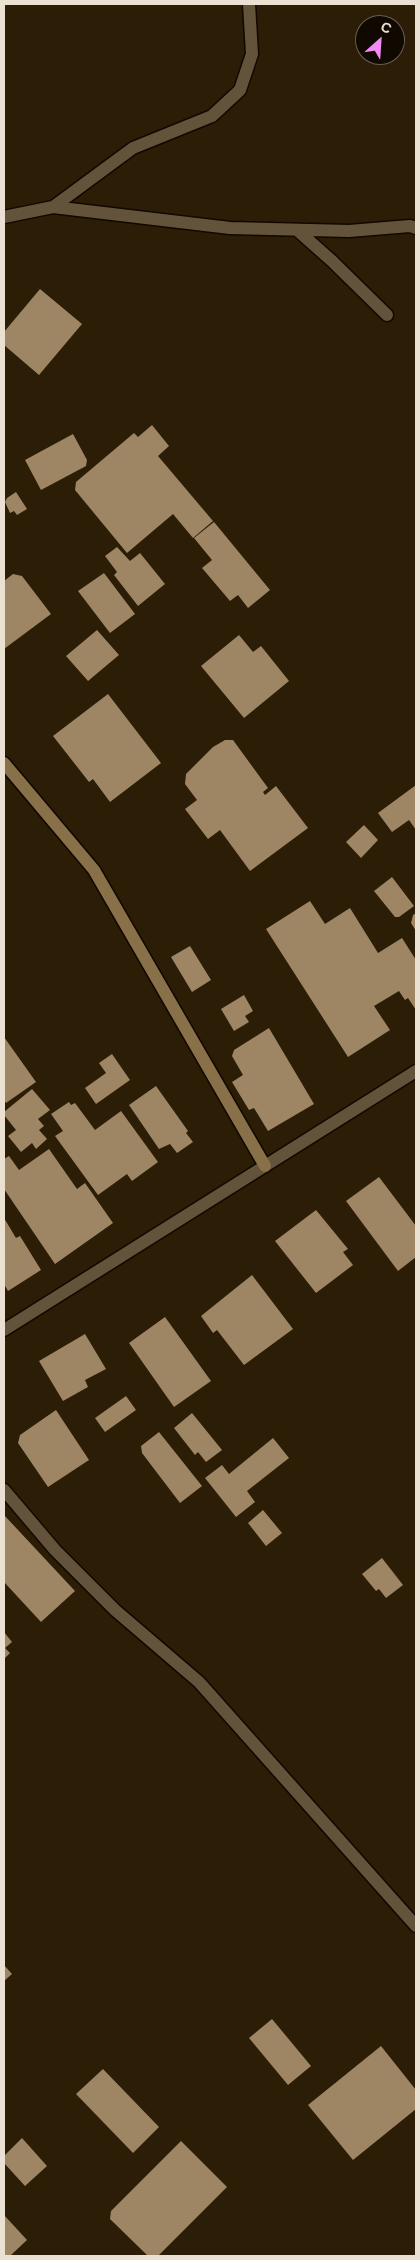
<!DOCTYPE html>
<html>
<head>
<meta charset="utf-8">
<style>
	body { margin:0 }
	#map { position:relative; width:420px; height:2260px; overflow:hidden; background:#2b1d06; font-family:Barlow,sans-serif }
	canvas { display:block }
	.frame { position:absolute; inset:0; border:5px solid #eae1d3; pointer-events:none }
	.north { position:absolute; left:355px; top:15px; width:50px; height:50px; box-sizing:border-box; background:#0f0902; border:1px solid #675f56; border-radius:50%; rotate:26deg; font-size:14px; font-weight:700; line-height:20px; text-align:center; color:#eae1d3 }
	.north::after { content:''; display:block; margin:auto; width:18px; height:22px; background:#f18bf5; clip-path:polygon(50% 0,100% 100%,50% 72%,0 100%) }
</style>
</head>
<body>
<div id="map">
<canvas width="420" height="2260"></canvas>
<div class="frame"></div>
<div class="north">С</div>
</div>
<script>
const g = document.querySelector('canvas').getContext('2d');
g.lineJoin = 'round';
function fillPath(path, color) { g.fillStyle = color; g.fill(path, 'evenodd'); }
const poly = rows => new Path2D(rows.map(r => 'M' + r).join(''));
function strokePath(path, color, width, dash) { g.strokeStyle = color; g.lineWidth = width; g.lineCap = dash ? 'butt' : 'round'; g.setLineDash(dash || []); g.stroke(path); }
const building = poly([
	[40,289,82,324,39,375,4,345,4,332],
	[152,425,169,446,158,456,213,521,193,538,173,514,127,553,75,490,76,482,134,433,138,437],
	[73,434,87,460,86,466,41,490,25,460],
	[16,492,27,509,17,515,14,511,10,513,5,502,7,498],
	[214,522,270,590,248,608,238,595,230,601,202,568,212,560,194,538],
	[117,547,130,561,140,553,165,584,138,606,114,575,117,572,105,556],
	[104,573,135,614,110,633,78,591],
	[13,574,22,576,51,614,4,649,4,581],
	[97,630,119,655,88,681,66,656],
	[239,635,253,652,261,646,289,681,244,718,201,666],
	[108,694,161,763,110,802,93,779,89,782,53,736],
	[225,740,233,740,268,788,263,792,265,795,276,786,308,828,250,871,220,830,208,839,185,809,197,800,185,784,186,774,213,747],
	[416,785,416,830,409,820,392,832,378,813],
	[364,825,378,840,361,858,346,842],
	[392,877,414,906,399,917,395,917,374,891],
	[310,901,325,924,350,908,378,953,402,938,416,960,416,1010,408,998,405,1000,399,991,374,1006,390,1030,348,1057,266,929],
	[416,913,416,931,411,923,413,915],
	[190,946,211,980,192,992,171,957],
	[244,995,253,1011,245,1016,249,1022,234,1031,221,1009],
	[269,1028,314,1104,268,1131,254,1108,249,1110,232,1082,243,1075,232,1056,234,1050],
	[4,1037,36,1082,6,1103,4,1100],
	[112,1054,130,1080,96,1104,85,1088,106,1073,99,1063],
	[156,1086,188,1131,186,1133,193,1142,177,1153,170,1144,159,1149,129,1105],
	[32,1089,50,1110,38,1119,44,1126,39,1130,47,1139,36,1149,32,1143,21,1152,8,1136,16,1130,4,1115,4,1112],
	[69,1102,71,1105,75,1103,95,1130,121,1111,158,1162,132,1181,127,1174,98,1195,55,1136,63,1131,51,1114],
	[49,1149,77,1189,85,1183,113,1223,55,1264,4,1189,4,1159,9,1156,19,1170],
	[379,1177,416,1226,416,1257,398,1271,346,1201],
	[316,1210,348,1249,343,1252,353,1265,316,1293,275,1241],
	[4,1218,16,1238,20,1236,41,1270,8,1291,4,1284],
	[252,1275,293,1329,244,1365,217,1330,213,1333,201,1316],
	[165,1317,211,1381,174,1407,129,1343],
	[85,1334,106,1369,85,1380,88,1387,63,1401,39,1361],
	[126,1396,136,1410,105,1432,95,1418],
	[56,1410,89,1460,48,1487,18,1443,20,1435],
	[192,1413,222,1450,206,1462,198,1452,195,1455,174,1428],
	[159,1432,202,1486,180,1503,142,1453,141,1446],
	[273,1438,289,1458,247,1491,255,1502,236,1517,205,1478,222,1465,229,1474],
	[263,1510,282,1533,266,1546,248,1523],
	[4,1515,75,1591,41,1622,4,1582],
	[382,1558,403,1585,386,1598,379,1589,376,1591,362,1574],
	[4,1632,12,1642,5,1648,10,1653,4,1659],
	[4,1965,12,1974,4,1981],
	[272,2019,311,2066,288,2085,249,2038],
	[381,2046,416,2090,416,2109,353,2160,308,2105],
	[103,2069,159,2127,133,2153,76,2094],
	[22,2138,47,2166,25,2186,4,2163,4,2156],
	[181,2141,227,2187,158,2256,148,2256,110,2219,111,2211],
	[4,2215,27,2240,10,2256,4,2256]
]);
const street = poly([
	[53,207,133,148,212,116,240,90,252,54,249,4],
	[4,217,53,207,230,228,349,231,410,226,416,228],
	[297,230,332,261,387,315],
	[4,1330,416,1071],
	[4,1490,55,1550,115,1610,199,1682,416,1926]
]);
const secondary = poly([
	[4,763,94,870,265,1166]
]);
fillPath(building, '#9e8665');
strokePath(street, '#130700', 15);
strokePath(secondary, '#130700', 15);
strokePath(street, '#63533b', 12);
strokePath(secondary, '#887149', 12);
</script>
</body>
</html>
